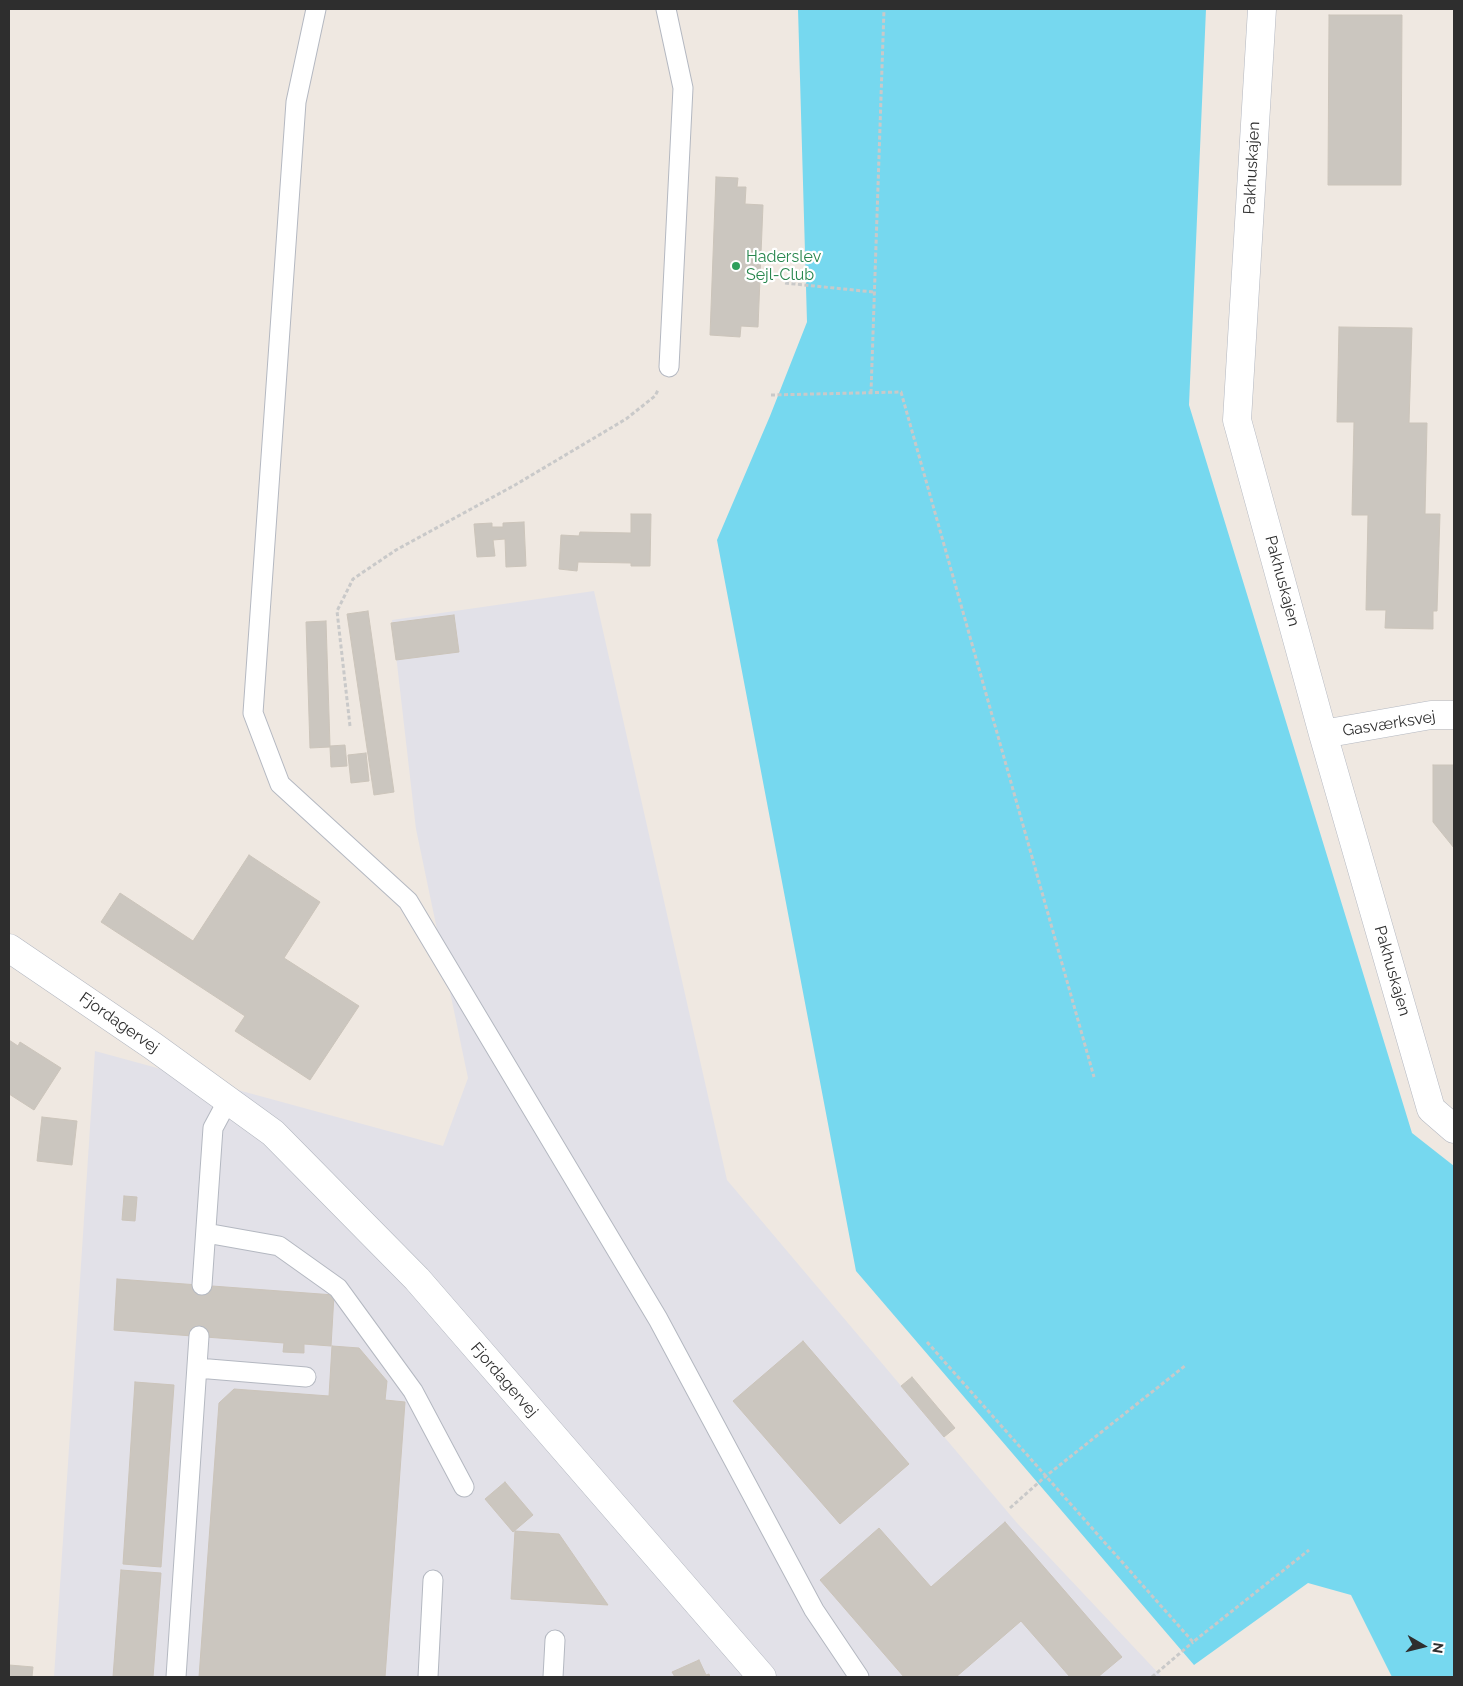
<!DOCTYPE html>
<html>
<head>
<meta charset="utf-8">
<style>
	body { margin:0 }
	#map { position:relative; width:1463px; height:1686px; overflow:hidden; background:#efe8e1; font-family:Raleway,sans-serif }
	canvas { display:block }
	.frame { position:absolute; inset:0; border:10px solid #2e2e2e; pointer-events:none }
	.north { position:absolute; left:1398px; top:1621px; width:50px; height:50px; -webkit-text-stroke:4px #fff; paint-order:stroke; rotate:98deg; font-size:14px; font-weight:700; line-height:20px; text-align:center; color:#2e2e2e }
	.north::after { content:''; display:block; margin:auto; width:18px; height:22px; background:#2e2e2e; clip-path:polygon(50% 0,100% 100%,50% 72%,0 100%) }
</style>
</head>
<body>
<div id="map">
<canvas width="1463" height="1686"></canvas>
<div class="frame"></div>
<div class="north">N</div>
</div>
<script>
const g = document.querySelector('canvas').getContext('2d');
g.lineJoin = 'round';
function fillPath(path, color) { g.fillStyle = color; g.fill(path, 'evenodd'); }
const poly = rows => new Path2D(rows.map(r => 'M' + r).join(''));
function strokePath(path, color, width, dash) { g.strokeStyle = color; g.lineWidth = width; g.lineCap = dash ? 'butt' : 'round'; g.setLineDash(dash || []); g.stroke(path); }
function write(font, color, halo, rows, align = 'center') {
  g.font = font + ' Raleway,sans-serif'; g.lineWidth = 4.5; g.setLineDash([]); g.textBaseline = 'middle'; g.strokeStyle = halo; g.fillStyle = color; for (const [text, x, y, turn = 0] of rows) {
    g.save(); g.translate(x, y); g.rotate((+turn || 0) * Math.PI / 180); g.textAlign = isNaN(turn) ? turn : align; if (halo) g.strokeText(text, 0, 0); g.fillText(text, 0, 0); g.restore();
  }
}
const industrial = poly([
	[594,591,727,1180,1017,1523,1162,1677,54,1677,95,1051,443,1146,468,1078,416,829,392,620]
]);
const water = poly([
	[798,9,1206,9,1189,405,1412,1133,1454,1166,1454,1677,1392,1677,1351,1595,1308,1583,1194,1665,856,1271,717,540,770,416,807,322]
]);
const building = poly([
	[1329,15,1402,15,1401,185,1328,185,1329,15],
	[716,177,738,178,737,187,746,187,745,204,763,205,758,327,741,326,740,337,710,335,716,177],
	[1339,327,1412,328,1409,423,1427,423,1425,514,1440,514,1437,611,1433,611,1433,629,1385,628,1386,610,1366,610,1368,515,1352,515,1354,422,1337,422,1339,327],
	[631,514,651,514,650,566,631,566,631,563,578,562,577,571,559,569,561,535,579,536,580,532,631,533,631,514],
	[524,522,526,566,506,567,505,539,493,540,495,556,477,557,474,524,492,523,492,527,503,527,503,523,524,522],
	[368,611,394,792,374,795,347,614,368,611],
	[454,615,459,652,396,660,391,623,454,615],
	[326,621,330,746,345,745,347,766,331,767,330,747,310,748,306,622,326,621],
	[366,753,369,781,351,783,348,755,366,753],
	[1433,765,1454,765,1454,848,1433,822,1433,765],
	[249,855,320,902,284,958,359,1006,310,1080,235,1031,245,1016,101,922,120,893,193,941,249,855],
	[9,1040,18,1046,20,1042,61,1068,34,1110,9,1094,9,1040],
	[42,1117,77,1121,72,1165,37,1161,42,1117],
	[124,1196,137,1197,135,1221,122,1220,124,1196],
	[117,1279,334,1295,331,1346,304,1344,304,1353,283,1352,284,1343,114,1330,117,1279],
	[803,1341,909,1464,840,1524,733,1401,803,1341],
	[332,1346,359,1348,387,1381,385,1400,405,1402,385,1677,199,1677,219,1403,234,1389,329,1396,332,1346],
	[912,1377,955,1428,944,1437,901,1386,912,1377],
	[135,1382,174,1385,161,1567,123,1564,135,1382],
	[505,1482,533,1515,513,1532,485,1499,505,1482],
	[1005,1522,1122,1657,1098,1677,1070,1677,1021,1621,956,1677,904,1677,820,1580,879,1528,931,1587,1005,1522],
	[515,1531,559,1534,608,1605,511,1599,515,1531],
	[121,1570,161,1573,153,1677,113,1677,121,1570],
	[699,1660,706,1675,709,1674,710,1677,675,1677,672,1672,699,1660],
	[9,1665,33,1667,32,1677,9,1677,9,1665]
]);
const path = poly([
	[785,283,873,292],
	[871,393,884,9],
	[771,395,901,392,1094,1077],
	[350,726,337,611,353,579,396,550,515,485,626,419,655,396,658,390],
	[927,1342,1193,1642,1309,1550],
	[1010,1508,1046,1476,1186,1365],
	[1152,1677,1193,1642]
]);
const lane = poly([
	[316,9,296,102,253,713,280,784,408,901,658,1319,814,1610,859,1677],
	[666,9,683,88,669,367],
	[206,1233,279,1246,338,1288,413,1391,464,1487],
	[202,1285,213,1128,228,1100],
	[197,1368,306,1377],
	[176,1677,199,1336],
	[428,1677,433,1580],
	[553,1677,555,1640]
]);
const street = poly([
	[1262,9,1237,420,1323,734,1431,1109,1454,1129],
	[1323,734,1431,715,1454,715],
	[9,948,153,1046,273,1133,417,1279,762,1677]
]);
const markers = [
	[736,266,5,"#2e9e5b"]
];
const streetNames = [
	["Pakhuskajen",1252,168,-87],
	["Pakhuskajen",1282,581,75],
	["Gasværksvej",1389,724,-9],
	["Pakhuskajen",1392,971,74],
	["Fjordagervej",119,1023,35],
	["Fjordagervej",504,1380,49]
];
const leisureNames = [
	["Haderslev",746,257],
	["Sejl-Club",746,275]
];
fillPath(industrial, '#e2e1e8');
fillPath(water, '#76d8ef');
fillPath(building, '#cbc6bf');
strokePath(building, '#cbc4ba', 1);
strokePath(lane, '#b4b8c1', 21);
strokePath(street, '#b4b8c1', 29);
strokePath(path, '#c9c9c9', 3, [4, 2.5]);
strokePath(lane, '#fff', 19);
strokePath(street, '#fff', 28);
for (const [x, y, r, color] of markers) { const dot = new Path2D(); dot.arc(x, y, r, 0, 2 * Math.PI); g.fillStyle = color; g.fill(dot); strokePath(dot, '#fff', 2); }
write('16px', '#2e2e2e', '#fff', streetNames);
write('16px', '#27864d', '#fff', leisureNames, 'left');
</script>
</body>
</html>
